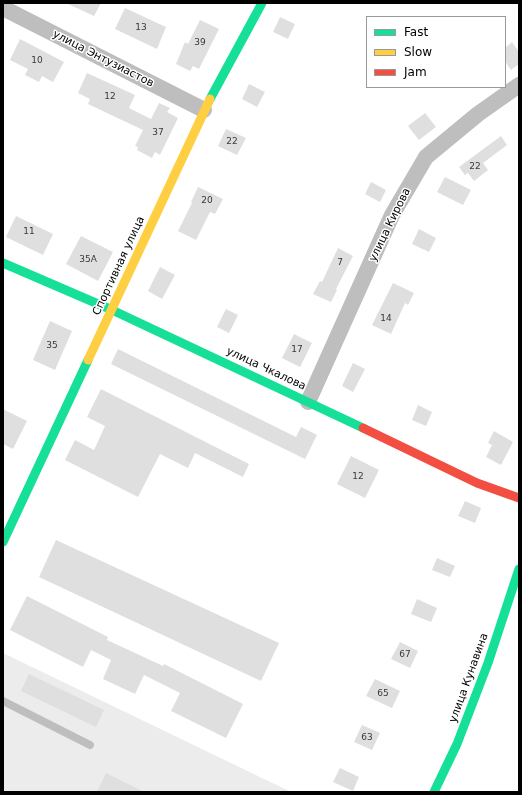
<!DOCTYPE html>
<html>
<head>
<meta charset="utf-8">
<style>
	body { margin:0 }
	#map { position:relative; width:522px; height:795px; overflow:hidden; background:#fff; font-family:"DejaVu Sans",sans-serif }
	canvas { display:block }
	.frame { position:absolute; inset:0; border:4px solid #000; pointer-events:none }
	.legend { position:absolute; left:366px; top:16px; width:140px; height:72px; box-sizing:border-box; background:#fff; border:1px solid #999; margin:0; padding:5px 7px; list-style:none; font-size:12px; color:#000 }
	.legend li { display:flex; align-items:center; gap:8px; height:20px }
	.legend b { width:20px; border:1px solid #999 }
</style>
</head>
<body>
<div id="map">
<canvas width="522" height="795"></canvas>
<div class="frame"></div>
<ul class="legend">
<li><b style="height:5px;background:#16e098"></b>Fast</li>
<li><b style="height:5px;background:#ffcf43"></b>Slow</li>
<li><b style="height:5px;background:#f24e42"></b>Jam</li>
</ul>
</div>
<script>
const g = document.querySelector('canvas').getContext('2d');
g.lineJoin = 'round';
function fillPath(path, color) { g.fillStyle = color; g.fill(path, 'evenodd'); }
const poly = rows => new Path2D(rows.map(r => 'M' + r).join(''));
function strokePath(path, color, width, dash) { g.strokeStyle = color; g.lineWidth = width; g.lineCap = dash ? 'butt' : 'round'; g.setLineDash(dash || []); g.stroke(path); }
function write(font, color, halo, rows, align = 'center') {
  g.font = font + ' "DejaVu Sans",sans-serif'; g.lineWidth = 3; g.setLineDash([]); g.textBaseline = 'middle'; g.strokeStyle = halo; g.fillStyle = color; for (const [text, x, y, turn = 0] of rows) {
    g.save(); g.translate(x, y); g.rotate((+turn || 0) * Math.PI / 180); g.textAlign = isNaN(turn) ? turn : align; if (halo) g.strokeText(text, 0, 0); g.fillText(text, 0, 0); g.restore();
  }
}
const green = poly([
	[3,653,291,792,3,792]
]);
const building = poly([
	[66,3,101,3,94,16],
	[125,8,166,27,157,49,115,29],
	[280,17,295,24,288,39,273,32],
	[200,20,219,29,199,69,193,66,190,71,176,64,185,42,188,44],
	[20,39,64,62,53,82,42,76,39,82,25,75,28,69,10,60],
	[512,42,519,52,519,64,511,70,505,61,505,48],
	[87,73,135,95,129,108,151,119,159,103,170,108,167,112,178,118,160,155,155,152,152,158,137,150,138,147,135,146,143,130,88,104,90,99,78,93],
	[249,84,265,92,257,107,242,99],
	[425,113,436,127,419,140,408,126],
	[226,129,246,138,237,155,218,146],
	[501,136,507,145,483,163,488,170,474,181,468,173,465,175,459,167],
	[445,177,471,190,463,205,437,192],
	[371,182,386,190,380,202,365,194],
	[198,187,223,199,215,214,210,212,196,240,178,231,192,203,191,202],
	[16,216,53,234,43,255,6,237],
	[419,229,436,238,429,252,412,244],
	[81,236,113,252,98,281,66,264],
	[338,248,353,256,336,289,337,290,331,302,313,294,320,281,322,282],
	[160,267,175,275,162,299,148,291],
	[393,283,414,293,408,305,405,303,391,334,372,325],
	[226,309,238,315,229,333,217,327],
	[50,321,72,331,55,370,33,360],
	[294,334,312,343,300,367,282,358],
	[118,349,296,437,301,427,317,435,305,459,111,364],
	[353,363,365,369,353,392,342,386],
	[101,389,249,464,243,477,195,453,188,468,160,454,138,497,65,460,75,440,94,450,105,426,87,417],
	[418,405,432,412,426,426,412,420],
	[3,409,27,421,13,449,3,444],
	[494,431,513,442,501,465,486,457,492,445,488,443],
	[351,456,379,470,365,498,337,484],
	[465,501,481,508,475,523,458,516],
	[56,540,279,643,261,681,39,577],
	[437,558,455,566,450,577,432,570],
	[27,596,108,637,107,640,163,666,164,664,243,704,226,738,171,711,180,693,144,675,135,694,103,679,111,660,91,650,83,667,10,630],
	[417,599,437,608,431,622,411,614],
	[400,642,418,651,410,668,391,659],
	[29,674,104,710,96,727,21,691],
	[375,679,400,691,392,708,366,696],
	[362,725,380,733,372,750,354,742],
	[340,768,359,777,353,791,333,782],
	[106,773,144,792,97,792]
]);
const lane = poly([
	[3,701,90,745]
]);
const street = poly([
	[3,8,204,110],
	[308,402,392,215,426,157,478,114,519,85]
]);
const fast = poly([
	[210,99,262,3],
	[3,263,112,310,363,428],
	[3,542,88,360],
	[434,792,457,744,488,663,519,569]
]);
const slow = poly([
	[88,360,210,99]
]);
const jam = poly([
	[363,428,477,483,519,498]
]);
const numberNames = [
	["13",141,28],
	["39",200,43],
	["10",37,61],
	["12",110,97],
	["37",158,133],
	["22",232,142],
	["22",475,167],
	["20",207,201],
	["11",29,232],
	["35А",88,260],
	["7",340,263],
	["14",386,319],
	["35",52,346],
	["17",297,350],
	["12",358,477],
	["67",405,655],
	["65",383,694],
	["63",367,738]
];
const streetNames = [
	["улица Энтузиастов",103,59,27],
	["улица Кирова",390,225,-64],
	["Спортивная улица",119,266,-65],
	["улица Чкалова",266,369,25],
	["улица Кунавина",469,678,-70]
];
fillPath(green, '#ececec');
fillPath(building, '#dfdfdf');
strokePath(lane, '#bebebe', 8);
strokePath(street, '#bebebe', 16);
strokePath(fast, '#16e098', 9);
strokePath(slow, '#ffcf43', 9);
strokePath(jam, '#f24e42', 9);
write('9px', '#383838', null, numberNames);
write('11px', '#000', '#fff', streetNames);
</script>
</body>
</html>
